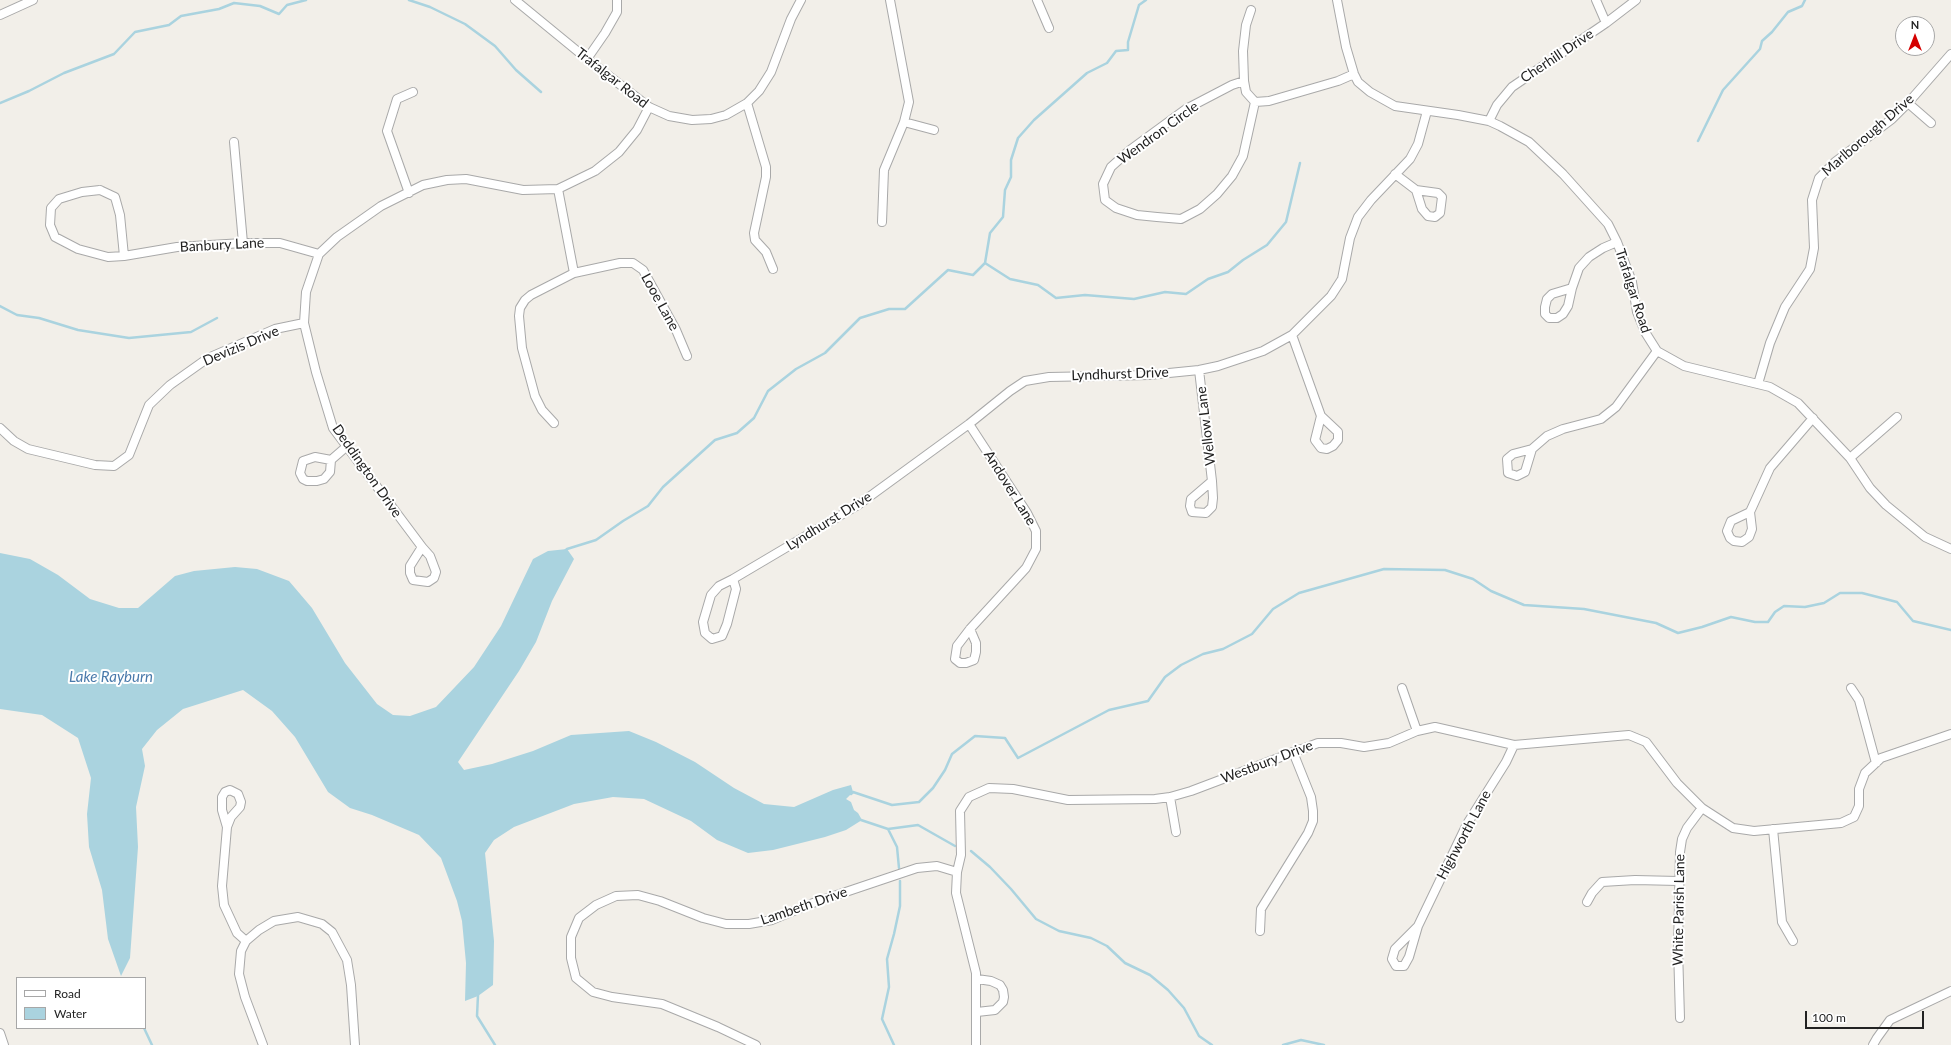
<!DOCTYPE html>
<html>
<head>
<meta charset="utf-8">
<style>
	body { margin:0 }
	#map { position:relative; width:1951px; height:1045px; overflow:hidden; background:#f2efe9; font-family:Lato,sans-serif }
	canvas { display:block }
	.legend { position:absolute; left:16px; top:977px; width:130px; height:52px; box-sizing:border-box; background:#fff; border:1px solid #a7a7a7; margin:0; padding:5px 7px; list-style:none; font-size:12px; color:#222 }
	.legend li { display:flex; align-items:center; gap:8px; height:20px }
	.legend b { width:20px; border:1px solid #a7a7a7 }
	.north { position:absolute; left:1895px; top:16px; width:40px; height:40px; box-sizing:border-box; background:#fff; border:1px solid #a7a7a7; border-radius:50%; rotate:0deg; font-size:11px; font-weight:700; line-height:16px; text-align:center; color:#222 }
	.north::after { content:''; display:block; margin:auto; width:14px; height:18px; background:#d40000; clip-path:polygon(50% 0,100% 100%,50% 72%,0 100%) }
	.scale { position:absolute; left:1805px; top:1011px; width:119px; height:18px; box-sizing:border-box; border:2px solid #222; border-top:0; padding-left:5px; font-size:12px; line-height:14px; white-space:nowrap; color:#222; -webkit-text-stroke:3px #fff; paint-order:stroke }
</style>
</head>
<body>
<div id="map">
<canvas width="1951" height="1045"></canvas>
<ul class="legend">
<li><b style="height:5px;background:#fff"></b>Road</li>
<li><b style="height:11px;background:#aad3df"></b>Water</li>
</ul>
<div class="north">N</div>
<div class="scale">100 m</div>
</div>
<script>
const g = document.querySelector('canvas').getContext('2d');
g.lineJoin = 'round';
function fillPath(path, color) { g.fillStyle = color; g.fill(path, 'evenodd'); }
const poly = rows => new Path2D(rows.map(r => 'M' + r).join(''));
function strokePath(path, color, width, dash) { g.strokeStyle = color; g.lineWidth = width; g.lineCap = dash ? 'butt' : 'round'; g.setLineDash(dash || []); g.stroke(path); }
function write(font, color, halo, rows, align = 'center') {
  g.font = font + ' Lato,sans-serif'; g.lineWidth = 4; g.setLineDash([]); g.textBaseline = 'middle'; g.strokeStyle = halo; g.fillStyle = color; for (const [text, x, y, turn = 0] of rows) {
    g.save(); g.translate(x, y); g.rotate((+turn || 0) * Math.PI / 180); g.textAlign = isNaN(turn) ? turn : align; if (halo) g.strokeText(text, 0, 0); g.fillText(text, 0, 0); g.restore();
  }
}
const water = poly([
	[567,549,574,559,552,601,536,642,519,671,458,762,464,770,492,764,533,751,571,735,629,731,656,742,695,762,734,788,764,804,794,807,833,790,851,785,853,792,846,799,851,802,854,810,858,813,862,820,846,830,825,837,773,850,748,853,717,840,691,821,644,799,613,797,574,804,514,827,494,840,485,853,494,941,493,985,478,996,465,1001,466,963,462,921,457,901,441,858,419,835,372,815,350,808,328,792,295,737,272,711,243,690,183,709,157,730,142,749,145,766,136,807,138,847,130,958,121,976,108,939,102,890,89,847,87,814,91,778,78,738,42,715,0,709,0,553,30,559,58,575,90,599,119,608,138,608,175,576,194,571,235,567,257,569,289,581,312,608,345,663,377,704,393,715,410,716,436,707,474,667,501,626,533,559,548,551]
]);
const stream = poly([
	[409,0,430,7,465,24,495,46,516,70,541,92],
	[0,103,29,91,64,73,114,54,135,32,169,25,181,16,219,9,234,3,260,6,279,14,287,5,306,0],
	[1698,141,1723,90,1760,49,1762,41,1772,32,1788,12,1802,6,1805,0],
	[985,263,1010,279,1038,285,1056,298,1085,295,1134,299,1165,292,1186,294,1208,279,1228,272,1243,260,1267,245,1286,222,1300,163],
	[0,306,17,315,39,318,78,330,129,338,191,332,217,318],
	[565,551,567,549,596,540,623,521,648,506,663,487,715,440,737,433,754,418,768,391,796,369,825,353,860,318,889,309,905,309,948,270,973,275,985,263,990,233,1003,217,1005,190,1011,177,1011,160,1018,138,1034,120,1087,73,1107,63,1116,51,1128,50,1128,42,1139,5,1146,0],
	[851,794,853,792,892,805,919,802,933,788,945,770,952,754,975,736,1005,738,1018,758,1109,710,1148,701,1165,677,1181,665,1203,654,1223,649,1252,634,1273,609,1299,593,1384,569,1445,570,1473,579,1491,591,1524,605,1584,609,1656,623,1678,633,1702,627,1731,617,1755,622,1768,622,1775,612,1784,606,1805,607,1824,603,1840,593,1862,593,1897,602,1913,621,1951,630],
	[861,820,888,829,918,825,955,846],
	[888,829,897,847,899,868],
	[971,851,990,867,1011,889,1036,919,1059,931,1091,938,1107,946,1125,963,1150,975,1168,990,1184,1008,1199,1036,1212,1045],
	[478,995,477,1016,495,1045],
	[144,1028,152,1045],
	[894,1045,882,1019,889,987,887,959,894,934,900,906,900,881],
	[1283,1045,1301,1040,1324,1045]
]);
const minor = poly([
	[515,0,587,59,649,107,669,116,692,120,711,119,726,115,747,103,759,91,771,72,791,19,801,0],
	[1037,0,1049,28],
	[1337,0,1346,47,1354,74,1358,82,1370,92,1395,106,1458,115,1489,121,1500,126,1529,142,1563,174,1608,224,1617,242,1632,282,1637,312,1645,332,1657,351,1684,366,1770,387,1798,403,1850,458,1870,488,1886,505,1925,537,1951,549],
	[1596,0,1606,23],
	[1251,10,1246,25,1243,51,1244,81,1246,92,1255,102,1269,101,1338,81,1354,74],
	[0,15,33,0],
	[587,59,605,33,617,12,617,0],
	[1244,81,1232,85,1186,109,1130,150,1111,167,1103,184,1105,200,1116,208,1137,215,1157,217,1181,219,1200,209,1217,194,1232,176,1243,156,1255,102],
	[747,103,766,167,766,177,754,233,755,240,766,252,773,269],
	[1908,103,1931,123],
	[1489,121,1497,105,1512,87,1606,23,1636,0],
	[904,122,934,130],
	[234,142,243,243],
	[1395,174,1416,190,1422,209,1428,216,1435,217,1440,213,1442,197,1438,193,1416,190],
	[558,189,574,273],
	[100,190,115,197,120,215,124,256,108,257,78,249,55,237,50,225,51,208,59,199,82,192,100,190],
	[409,193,387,131,397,99,413,92],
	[882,222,884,170,904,122,909,102,890,0],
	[124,256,177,247,243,243,280,243,319,254],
	[1572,288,1568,306,1563,314,1557,318,1549,318,1545,314,1545,307,1547,299,1552,294,1572,288,1579,268,1589,257,1603,248,1617,242],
	[1292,335,1321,416,1315,440,1321,448,1327,449,1333,446,1338,440,1338,432,1321,416],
	[1199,370,1212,481,1191,499,1190,506,1192,512,1206,513,1212,507,1213,498,1212,481],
	[1758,384,1770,343,1785,307,1810,269,1814,248,1812,200,1819,178,1835,162,1892,119,1908,103,1951,54],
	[554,423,542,410,535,396,522,348,519,316,520,308,525,300,531,295,574,273,620,263,633,263,643,270,676,330,687,356],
	[969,424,1027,513,1036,531,1036,549,1026,568,970,629,957,646,955,659,960,663,966,663,974,660,976,652,976,643,970,629],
	[0,428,14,441,28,449,95,465,114,466,129,455,149,405,170,385,208,358,275,329,304,323],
	[1532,449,1525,472,1517,476,1508,473,1507,459,1513,454,1532,449,1547,436,1563,429,1601,419,1616,407,1657,351],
	[1850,458,1897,417],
	[331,460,330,472,324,479,317,481,307,481,303,479,300,473,303,461,315,457,331,460,346,447],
	[1750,512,1752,529,1749,537,1742,542,1734,541,1730,538,1727,531,1731,521,1750,512,1770,468,1813,418],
	[422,547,430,556,436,572,434,578,428,582,413,580,410,573,410,566,422,547,333,428,316,372,304,323,306,292,319,254,337,237,381,206,423,185,447,180,466,179,523,190,558,189,595,171,619,152,637,130,649,107],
	[733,579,719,586,711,595,703,622,705,633,712,639,722,636,727,624,736,589,733,579,858,505,969,424,1010,391,1025,381,1049,377,1149,375,1199,370,1218,366,1263,351,1292,335,1331,296,1342,279,1350,238,1358,217,1371,200,1410,159,1418,144,1427,111],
	[1402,688,1417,731],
	[1851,688,1859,700,1876,763],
	[1170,797,1176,832],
	[227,827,222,810,222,797,225,792,230,790,238,794,241,802,240,807,231,817,227,827,222,886,224,905,237,933,246,941],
	[1773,829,1782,922,1793,941],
	[1587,902,1592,893,1602,882,1635,880,1678,881],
	[1418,926,1409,957,1404,966,1396,966,1392,959,1395,949,1418,926,1467,824,1506,762,1514,745],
	[1260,931,1261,909,1308,833,1313,821,1313,811,1311,797,1293,752],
	[977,979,991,981,1000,985,1003,990,1004,997,1003,1002,995,1010,977,1012],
	[1680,1018,1678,948,1680,852,1682,839,1687,828,1702,808],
	[0,1033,4,1045],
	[263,1045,245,997,239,974,241,951,246,941,259,930,274,921,298,917,322,924,332,932,347,960,351,985,355,1045],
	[756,1045,718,1027,662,1004,612,997,593,992,576,978,571,958,571,937,579,918,596,905,616,896,638,895,660,901,703,918,726,924,749,924,772,920,813,903,917,868,937,866,957,872],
	[976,1045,976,973,956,893,957,872,961,855,960,811,969,797,989,788,1013,789,1068,800,1155,799,1170,797,1191,791,1318,743,1341,743,1364,747,1389,743,1417,731,1435,727,1514,745,1629,735,1646,742,1677,783,1702,808,1733,828,1754,831,1841,823,1854,817,1859,806,1859,789,1865,773,1881,758,1951,734],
	[1873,1045,1877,1038,1890,1020,1951,991]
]);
const streetNames = [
	["Cherhill Drive",1557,56,-34],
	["Trafalgar Road",612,78,38],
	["Wendron Circle",1158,133,-36],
	["Marlborough Drive",1868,135,-41],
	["Banbury Lane",222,245,-3],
	["Trafalgar Road",1633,291,72],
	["Looe Lane",660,302,61],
	["Devizis Drive",241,346,-23],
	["Lyndhurst Drive",1120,374,-2],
	["Wellow Lane",1206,426,-97],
	["Deddington Drive",367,471,55],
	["Andover Lane",1010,488,58],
	["Lyndhurst Drive",829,521,-32],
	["Westbury Drive",1267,762,-21],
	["Highworth Lane",1464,835,-62],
	["Lambeth Drive",804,906,-19],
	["White Parish Lane",1679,910,-89]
];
const waterNames = [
	["Lake Rayburn",111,677]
];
fillPath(water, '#aad3df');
strokePath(stream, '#aad3df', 2.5);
strokePath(minor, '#a9a9a9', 10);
strokePath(minor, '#fff', 8);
write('14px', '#222', '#fff', streetNames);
write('italic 15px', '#4a7aab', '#fff', waterNames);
</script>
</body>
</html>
